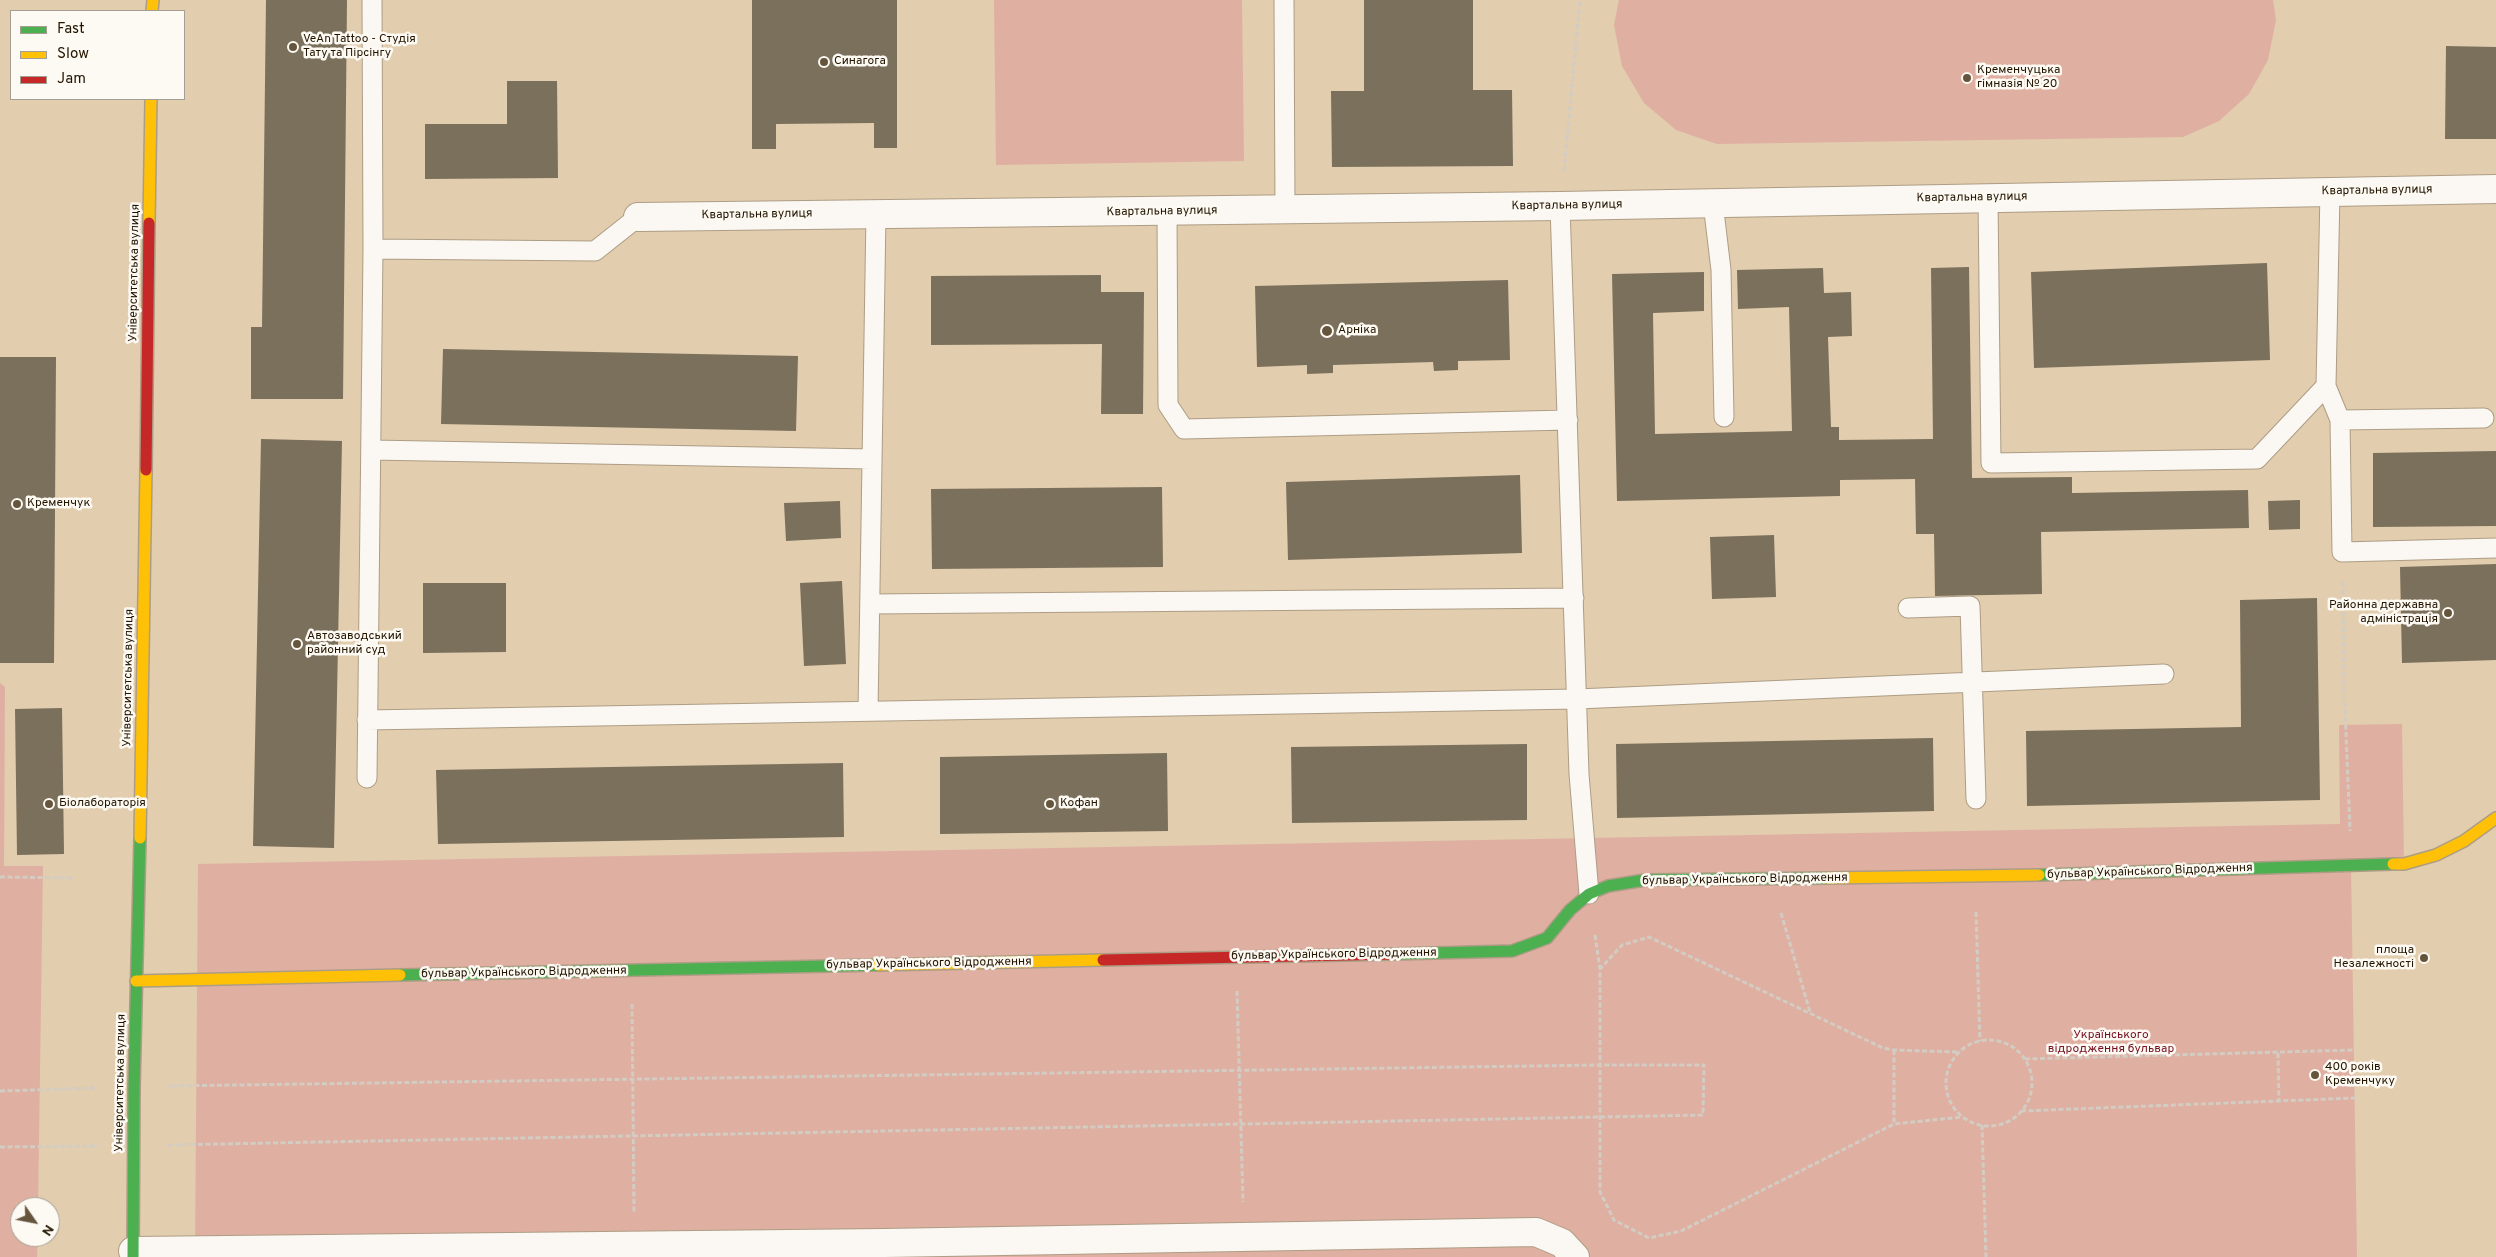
<!DOCTYPE html>
<html>
<head>
<meta charset="utf-8">
<style>
	body { margin:0 }
	#map { position:relative; width:2496px; height:1257px; overflow:hidden; background:#e2cdae; font-family:Overpass,sans-serif }
	canvas { display:block }
	.legend { position:absolute; left:10px; top:10px; width:175px; height:90px; box-sizing:border-box; background:#fdf9f3; border:1px solid #a59e92; margin:0; padding:6px 9px; list-style:none; font-size:15px; color:#221500 }
	.legend li { display:flex; align-items:center; gap:10px; height:25px }
	.legend b { width:25px; border:1px solid #a59e92 }
	.north { position:absolute; left:10px; top:1197px; width:50px; height:50px; box-sizing:border-box; background:#fdf9f3; border:1px solid #a59e92; border-radius:50%; rotate:123deg; font-size:14px; font-weight:700; line-height:20px; text-align:center; color:#221500 }
	.north::after { content:''; display:block; margin:auto; width:18px; height:22px; background:#65553d; clip-path:polygon(50% 0,100% 100%,50% 72%,0 100%) }
</style>
</head>
<body>
<div id="map">
<canvas width="2496" height="1257"></canvas>
<ul class="legend">
<li><b style="height:6px;background:#4caf50"></b>Fast</li>
<li><b style="height:6px;background:#ffc107"></b>Slow</li>
<li><b style="height:6px;background:#c62828"></b>Jam</li>
</ul>
<div class="north">N</div>
</div>
<script>
const g = document.querySelector('canvas').getContext('2d');
g.lineJoin = 'round';
function fillPath(path, color) { g.fillStyle = color; g.fill(path, 'evenodd'); }
const poly = rows => new Path2D(rows.map(r => 'M' + r).join(''));
function strokePath(path, color, width, dash) { g.strokeStyle = color; g.lineWidth = width; g.lineCap = dash ? 'butt' : 'round'; g.setLineDash(dash || []); g.stroke(path); }
function write(font, color, halo, rows, align = 'center') {
  g.font = font + ' Overpass,sans-serif'; g.lineWidth = 5; g.setLineDash([]); g.textBaseline = 'middle'; g.strokeStyle = halo; g.fillStyle = color; for (const [text, x, y, turn = 0] of rows) {
    g.save(); g.translate(x, y); g.rotate((+turn || 0) * Math.PI / 180); g.textAlign = isNaN(turn) ? turn : align; if (halo) g.strokeText(text, 0, 0); g.fillText(text, 0, 0); g.restore();
  }
}
const green = poly([
	[994,0,1242,0,1244,161,996,165],
	[1619,0,2273,0,2276,20,2268,60,2249,94,2219,121,2183,137,1717,144,1676,130,1644,103,1622,66,1614,25],
	[0,683,5,687,4,866,43,866,38,1207,20,1207,20,1237,38,1237,37,1257,0,1257],
	[2402,724,2404,864,2351,865,2357,1257,195,1257,198,864,2340,824,2339,725]
]);
const building = poly([
	[266,0,347,0,343,399,251,399,251,327,262,327],
	[752,0,897,0,897,148,874,148,874,123,776,124,776,149,752,149],
	[1364,0,1473,0,1473,90,1512,90,1513,166,1332,167,1331,91,1364,91],
	[2446,46,2496,47,2496,139,2445,139],
	[507,81,557,81,558,178,425,179,425,124,507,124],
	[2267,263,2270,360,2034,368,2031,272],
	[1969,267,1972,478,2072,477,2072,493,2248,490,2249,528,2041,532,2042,594,1935,596,1934,534,1916,534,1915,479,1840,480,1840,496,1617,501,1612,274,1704,272,1704,311,1653,313,1655,434,1792,431,1789,307,1738,309,1737,270,1823,268,1824,293,1851,292,1852,336,1828,337,1831,427,1839,427,1839,440,1933,439,1931,268],
	[1101,275,1101,292,1144,292,1143,414,1101,414,1102,344,931,345,931,276],
	[1508,280,1510,360,1458,361,1458,370,1434,371,1433,362,1333,365,1333,373,1307,374,1307,365,1257,367,1255,286],
	[443,349,798,356,796,431,441,424],
	[0,357,56,357,54,663,0,663],
	[261,439,342,441,334,848,253,846],
	[2496,451,2496,526,2373,527,2373,453],
	[1520,475,1522,553,1288,560,1286,482],
	[1162,487,1163,567,932,569,931,489],
	[2300,500,2300,529,2269,530,2268,501],
	[840,501,841,538,786,541,784,503],
	[1774,535,1776,597,1712,599,1710,537],
	[2496,564,2496,660,2402,663,2400,567],
	[842,581,846,664,804,666,800,583],
	[423,583,506,583,506,652,423,653],
	[2317,598,2320,800,2027,806,2026,731,2241,727,2240,600],
	[62,708,64,854,17,855,15,709],
	[1933,738,1934,811,1617,818,1616,744],
	[1527,744,1527,820,1292,823,1291,747],
	[1167,753,1168,831,940,834,940,757],
	[843,763,844,837,438,844,436,770]
]);
const path = poly([
	[1564,171,1580,0],
	[2343,582,2344,685,2350,831],
	[0,877,76,878],
	[1976,912,1980,1041],
	[1781,913,1810,1012],
	[1595,935,1600,969],
	[1237,991,1243,1202],
	[632,1004,634,1212],
	'1946 1083a43 43 0 1 1 86 0a43 43 0 1 1-86 0Z',
	[1894,1050,1894,1124],
	[1957,1052,1894,1050,1883,1048,1649,937,1622,945,1600,969,1600,1192,1614,1220,1649,1238,1681,1231,1894,1124,1962,1117],
	[2278,1053,2279,1101],
	[2025,1059,2354,1050],
	[0,1091,99,1088],
	[2021,1111,2355,1098],
	[1982,1125,1986,1257],
	[168,1145,1703,1115,1704,1065,1599,1065,168,1086],
	[0,1147,99,1146]
]);
const lane = poly([
	[1284,0,1285,210],
	[2330,192,2326,386,2340,420,2342,552,2496,548],
	[1988,198,1991,463,2257,459,2326,386],
	[1713,203,1721,270,1724,417],
	[1560,206,1579,774,1589,894],
	[1167,212,1168,405,1184,429,1568,420],
	[373,249,595,251,638,217],
	[2340,420,2484,418],
	[371,450,872,459],
	[870,604,1574,598],
	[1908,608,1970,606,1976,799],
	[868,711,876,213],
	[367,720,1577,699,2164,674],
	[367,778,373,249,372,0]
]);
const street = poly([
	[638,217,1560,206,2496,189],
	[133,1251,884,1243,1536,1232,1562,1243,1575,1257]
]);
const fast = poly([
	[2039,875,2393,864],
	[1395,954,1512,951,1547,938,1570,910,1589,894,1608,886,1645,880,1827,878],
	[400,975,878,965],
	[133,1257,134,1087,140,838]
]);
const slow = poly([
	[152,11,153,0],
	[149,223,151,99],
	[140,838,146,470],
	[2393,864,2404,864,2436,855,2464,841,2496,818],
	[1827,878,2039,875],
	[878,965,1103,960],
	[136,981,400,975]
]);
const jam = poly([
	[146,470,149,223],
	[1103,960,1395,954]
]);
const markers = [
	[293,47,5,"#65553d"],
	[824,62,5,"#65553d"],
	[1967,78,5,"#65553d"],
	[1327,331,6,"#65553d"],
	[17,504,5,"#65553d"],
	[2448,613,5,"#65553d"],
	[297,644,5,"#65553d"],
	[49,804,5,"#65553d"],
	[1050,804,5,"#65553d"],
	[2424,958,5,"#65553d"],
	[2315,1075,5,"#65553d"]
];
const poiNames = [
	["VeAn Tattoo - Студія",303,40],
	["Тату та Пірсінгу",303,54],
	["Синагога",834,62],
	["Кременчуцька",1977,71],
	["гімназія № 20",1977,85],
	["Арніка",1338,331],
	["Кременчук",27,504],
	["Районна державна",2438,606,"right"],
	["адміністрація",2438,620,"right"],
	["Автозаводський",307,637],
	["районний суд",307,651],
	["Біолабораторія",59,804],
	["Кофан",1060,804],
	["площа",2414,951,"right"],
	["Незалежності",2414,965,"right"],
	["400 років",2325,1068],
	["Кременчуку",2325,1082]
];
const streetNames = [
	["Квартальна вулиця",2377,191,-1],
	["Квартальна вулиця",1972,198,-1],
	["Квартальна вулиця",1567,206,-1],
	["Квартальна вулиця",1162,212,-1],
	["Квартальна вулиця",757,215,-1],
	["Університетська вулиця",135,273,-89],
	["Університетська вулиця",129,678,-89],
	["бульвар Українського Відродження",2150,872,-2],
	["бульвар Українського Відродження",1745,880,-1],
	["бульвар Українського Відродження",1334,955,-1],
	["бульвар Українського Відродження",929,964,-1],
	["бульвар Українського Відродження",524,973,-1],
	["Університетська вулиця",121,1083,-89]
];
const parkNames = [
	["Українського",2111,1036],
	["відродження бульвар",2111,1050]
];
fillPath(green, '#dfafa2');
fillPath(building, '#7a705b');
strokePath(lane, '#ad9d85', 21);
strokePath(street, '#ad9d85', 30);
strokePath(fast, '#ad9d85', 14);
strokePath(slow, '#ad9d85', 14);
strokePath(jam, '#ad9d85', 14);
strokePath(path, '#d3ccc2', 3, [5, 2.5]);
strokePath(lane, '#fbf8f3', 19);
strokePath(street, '#fbf8f3', 28);
strokePath(fast, '#4caf50', 11);
strokePath(slow, '#ffc107', 11);
strokePath(jam, '#c62828', 11);
for (const [x, y, r, color] of markers) { const dot = new Path2D(); dot.arc(x, y, r, 0, 2 * Math.PI); g.fillStyle = color; g.fill(dot); strokePath(dot, '#fdf9f3', 2); }
write('12px', '#221500', '#fdf9f3', poiNames, 'left');
write('12px', '#221500', '#fdf9f3', streetNames);
write('12px', '#761123', '#fdf9f3', parkNames);
</script>
</body>
</html>
